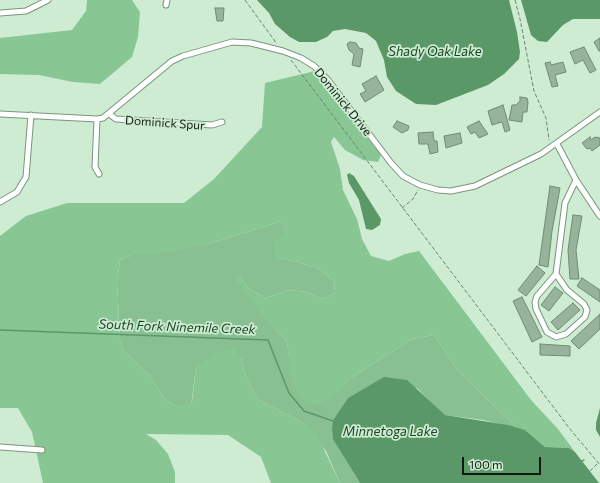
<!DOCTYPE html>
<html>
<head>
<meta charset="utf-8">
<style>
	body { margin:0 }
	#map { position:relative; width:600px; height:483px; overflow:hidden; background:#ceecd2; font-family:Commissioner,sans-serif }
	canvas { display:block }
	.scale { position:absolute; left:462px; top:457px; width:79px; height:18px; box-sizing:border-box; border:2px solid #0e1910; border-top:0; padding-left:5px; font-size:12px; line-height:14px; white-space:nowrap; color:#0e1910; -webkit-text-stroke:3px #ceecd2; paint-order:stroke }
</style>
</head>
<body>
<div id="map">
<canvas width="600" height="483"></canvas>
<div class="scale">100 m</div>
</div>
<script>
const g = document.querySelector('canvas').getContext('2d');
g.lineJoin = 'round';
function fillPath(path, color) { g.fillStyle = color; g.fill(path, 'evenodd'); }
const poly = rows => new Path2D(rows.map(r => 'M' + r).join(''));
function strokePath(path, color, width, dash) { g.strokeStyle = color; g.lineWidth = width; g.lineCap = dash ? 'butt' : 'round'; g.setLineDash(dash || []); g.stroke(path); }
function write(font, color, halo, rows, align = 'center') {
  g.font = font + ' Commissioner,sans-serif'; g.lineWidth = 3.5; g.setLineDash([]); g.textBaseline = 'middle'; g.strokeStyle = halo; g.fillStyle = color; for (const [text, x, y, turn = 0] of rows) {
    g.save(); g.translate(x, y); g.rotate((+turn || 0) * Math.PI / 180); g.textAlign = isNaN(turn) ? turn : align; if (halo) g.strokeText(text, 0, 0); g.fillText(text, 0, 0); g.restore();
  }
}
const green = poly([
	[282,221,286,234,276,258,298,262,319,269,334,281,335,293,323,299,308,292,289,290,266,298,249,289,240,276,235,276,276,330,287,341,289,357,331,398,348,380,382,358,412,339,434,335,458,371,517,428,483,420,445,415,441,413,417,388,356,394,348,398,333,420,339,448,360,483,340,483,326,451,302,422,259,400,247,380,241,358,196,368,191,406,177,407,164,398,149,375,124,351,120,340,117,282,120,260,132,255,209,244]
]);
const forest = poly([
	[87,0,132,0,140,12,138,37,132,57,100,84,73,82,39,75,0,74,0,38,72,30,86,11],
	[315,71,381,155,378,162,363,160,345,150,334,137,331,142,340,169,343,190,357,219,362,239,371,256,389,261,405,254,419,251,531,400,558,429,575,452,569,448,545,447,525,430,517,428,458,371,434,335,412,339,382,358,348,380,332,398,317,404,304,400,296,391,291,378,287,341,261,315,234,276,240,276,249,289,266,298,289,290,308,292,323,299,335,293,334,281,319,269,298,262,275,258,274,243,286,234,282,221,209,244,154,255,132,255,120,260,117,282,120,340,124,351,149,375,164,398,177,407,192,402,196,368,212,354,234,348,241,358,247,380,259,400,302,422,316,433,340,483,271,483,261,457,228,435,146,434,156,440,168,454,175,472,175,483,43,483,32,432,18,408,0,408,0,236,26,216,67,203,184,203,214,179,262,127,265,83]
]);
const water = poly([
	[257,0,509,0,517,32,520,52,519,59,504,74,488,85,436,105,416,104,396,91,387,77,384,60,376,41,366,33,345,29,333,31,327,37,316,42,299,42,290,37,275,24,269,13],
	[521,0,600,0,600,19,573,19,563,25,547,42,538,41,531,35],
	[349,173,354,176,381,219,380,225,372,230,366,229,359,200,349,183,347,175],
	[384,377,407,380,445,415,508,425,525,430,545,447,569,448,575,452,599,483,360,483,333,439,332,429,333,420,348,398],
	[600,408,600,437,596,430,596,423]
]);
const stream = poly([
	[0,330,268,340,289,393,304,411,333,421],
	[580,462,584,460]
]);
const building = poly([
	[215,8,224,8,223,21,217,21,215,8],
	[600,38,600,51,599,51,594,42,600,38],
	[350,42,356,43,359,48,363,49,360,67,352,65,354,54,349,50,347,44,350,42],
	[584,47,596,70,590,73,583,60,575,64,570,52,584,47],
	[550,62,551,65,563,62,566,72,555,75,558,86,552,87,545,63,550,62],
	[376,76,384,90,365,102,360,94,366,91,362,84,376,76],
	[520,97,527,98,528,102,527,112,523,112,522,122,509,120,512,105,516,105,520,101,520,97],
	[503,105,510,130,505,132,502,122,492,125,488,111,503,105],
	[397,121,409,126,408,130,402,133,393,127,397,121],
	[479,121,488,134,479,138,475,132,471,134,467,127,479,121],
	[433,132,434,141,437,141,438,152,430,154,428,144,419,144,418,133,433,132],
	[460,133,462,143,446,148,444,136,460,133],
	[590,137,591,140,595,137,600,138,600,145,592,151,590,148,587,149,582,143,590,137],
	[550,186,560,188,552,231,548,267,539,265,550,186],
	[573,215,582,216,576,250,579,279,570,279,568,250,573,215],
	[537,266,545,273,526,296,518,290,537,266],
	[582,278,600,290,600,302,577,286,582,278],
	[555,287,563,293,549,311,541,305,555,287],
	[522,297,542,337,532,342,513,301,522,297],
	[573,303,580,310,558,330,551,322,573,303],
	[600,314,600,329,579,349,571,341,600,314],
	[540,344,570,346,570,356,540,355,540,344]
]);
const path = poly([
	[245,0,277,44],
	[515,0,520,19,534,91,546,118,549,140],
	[291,60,570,429,600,465],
	[402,208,413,199,418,190],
	[590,471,598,463]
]);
const street = poly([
	[166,5,167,0],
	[0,13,26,11,48,0],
	[0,114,97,119,103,118,172,61,183,56,232,42,251,43,283,51,301,58,314,66,328,80,391,163,403,176,420,185,438,190,451,191,475,186,541,154,600,112],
	[109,114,116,119,212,125,222,122],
	[97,119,95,167,99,174],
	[557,144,576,180,600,216],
	[0,202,17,192,26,177,31,115],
	[556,274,567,290,584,304,587,310,585,317,566,334,556,337,547,332,536,309,535,302,537,296,556,274],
	[556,274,565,203,576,180],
	[0,447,42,450]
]);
const streetNames = [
	["Dominick Drive",343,102,51],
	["Dominick Spur",165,123,4]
];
const waterNames = [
	["Shady Oak Lake",435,52],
	["South Fork Ninemile Creek",177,327,2],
	["Minnetoga Lake",390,432]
];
fillPath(green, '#88c092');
fillPath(forest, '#88c793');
fillPath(water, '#5b9867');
strokePath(stream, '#5b9867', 1.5);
fillPath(building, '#97b49b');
strokePath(building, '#6f8b74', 1);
strokePath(street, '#7a967e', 7);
strokePath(path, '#6e8271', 1, [4, 2]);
strokePath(street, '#fff', 5);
write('12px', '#0e1910', '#ceecd2', streetNames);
write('italic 13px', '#184524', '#ceecd2', waterNames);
</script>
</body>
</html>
